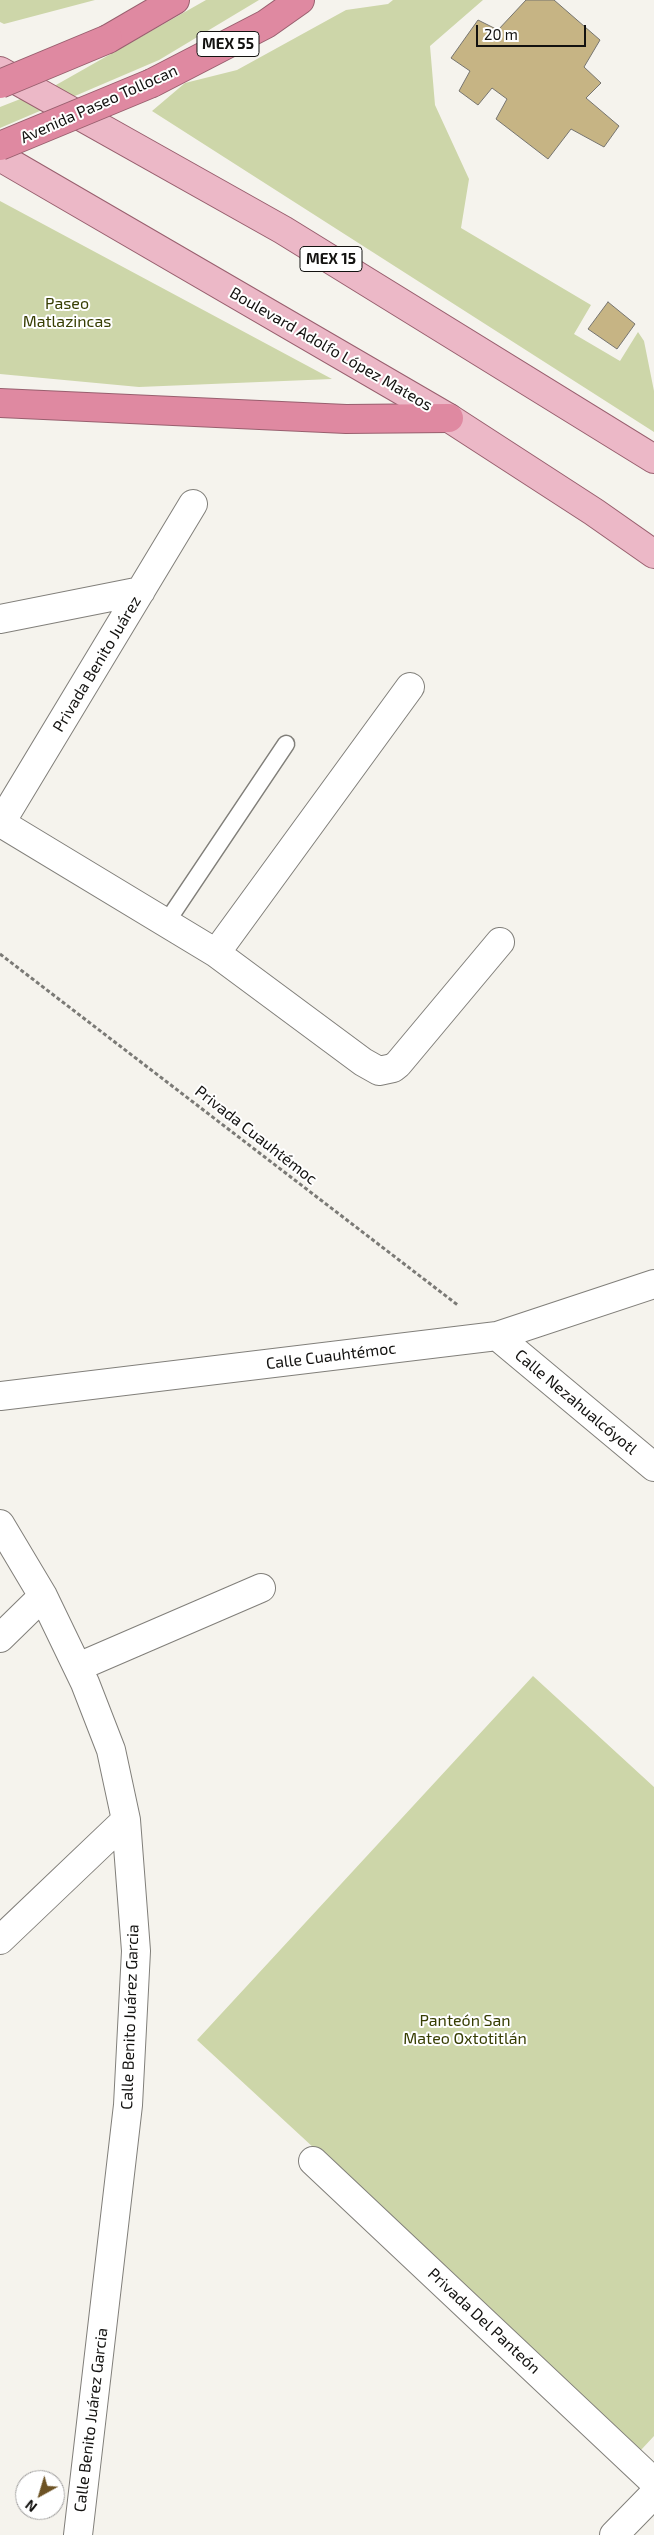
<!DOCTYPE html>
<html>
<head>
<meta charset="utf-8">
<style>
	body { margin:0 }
	#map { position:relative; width:654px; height:2535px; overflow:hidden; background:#f5f3ed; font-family:"Exo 2",sans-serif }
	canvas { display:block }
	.north { position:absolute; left:15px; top:2470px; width:50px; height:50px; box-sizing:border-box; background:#fff; border:1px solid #a1a09f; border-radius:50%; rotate:219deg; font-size:14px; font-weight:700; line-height:20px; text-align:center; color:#131210 }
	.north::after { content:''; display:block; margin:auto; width:18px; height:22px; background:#6d5325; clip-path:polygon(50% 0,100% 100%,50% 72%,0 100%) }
	.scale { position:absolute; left:476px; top:25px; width:110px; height:22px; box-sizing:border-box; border:2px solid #131210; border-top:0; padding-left:6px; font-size:15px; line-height:18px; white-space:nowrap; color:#131210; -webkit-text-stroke:4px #fff; paint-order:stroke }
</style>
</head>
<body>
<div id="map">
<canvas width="654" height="2535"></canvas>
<div class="north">N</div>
<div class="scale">20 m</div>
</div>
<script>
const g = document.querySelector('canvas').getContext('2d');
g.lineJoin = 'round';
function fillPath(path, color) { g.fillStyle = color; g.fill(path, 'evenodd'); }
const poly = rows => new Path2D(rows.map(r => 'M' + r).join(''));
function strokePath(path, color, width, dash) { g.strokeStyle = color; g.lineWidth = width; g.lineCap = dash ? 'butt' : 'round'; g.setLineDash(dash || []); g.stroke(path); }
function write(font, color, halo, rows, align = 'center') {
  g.font = font + ' "Exo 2",sans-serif'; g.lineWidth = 4; g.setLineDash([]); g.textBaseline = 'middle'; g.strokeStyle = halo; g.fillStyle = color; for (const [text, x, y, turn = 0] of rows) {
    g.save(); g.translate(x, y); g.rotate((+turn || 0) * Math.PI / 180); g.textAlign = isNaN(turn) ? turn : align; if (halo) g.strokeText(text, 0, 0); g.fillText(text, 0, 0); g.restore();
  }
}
const green = poly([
	[0,0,95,0,4,24,0,22],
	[206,0,259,0,159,60,0,128,0,107,56,85],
	[393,0,483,0,430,46,435,105,469,179,461,228,591,305,574,334,620,361,638,332,644,341,654,391,654,432,152,111,185,83,237,70,346,10,388,4],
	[0,201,332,379,139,387,0,374],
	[533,1676,654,1787,654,2436,641,2450,197,2040]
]);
const building = poly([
	[526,0,554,0,600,40,584,67,601,83,586,98,619,126,604,147,571,129,548,159,496,119,507,99,492,88,478,105,459,91,470,71,451,58,478,20,498,30,526,0],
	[608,302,635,324,617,349,588,329,608,302]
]);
const path = poly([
	[0,954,459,1306]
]);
const lane = poly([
	[166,923,286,744]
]);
const street = poly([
	[0,619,141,591],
	[1,823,216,953,363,1062,379,1071,393,1068,398,1064,500,942],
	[0,824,193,504],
	[216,953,410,687],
	[497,1336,654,1467],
	[0,1396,497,1336,654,1284],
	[0,1524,43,1596,85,1683,111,1750,126,1820,136,1951,128,2105,78,2535],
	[0,1638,43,1596],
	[78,1667,261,1588],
	[0,1940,126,1820],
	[313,2161,654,2482],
	[614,2535,654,2494]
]);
const primary = poly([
	[0,71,283,230,654,459],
	[0,157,449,418,594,512,654,554]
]);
const highway = poly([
	[108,39,175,0],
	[152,83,266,24,300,0],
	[0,403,346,419,449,418]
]);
const highwayBridge = poly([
	[0,84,108,39],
	[0,146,152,83]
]);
const shields = [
	[228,44,62],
	[331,259,62]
];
const shieldNames = [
	["MEX 55",228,44],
	["MEX 15",331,259]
];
const streetNames = [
	["Avenida Paseo Tollocan",99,104,-24],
	["Boulevard Adolfo López Mateos",331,349,30],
	["Privada Benito Juárez",97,664,-59],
	["Privada Cuauhtémoc",256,1135,38],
	["Calle Cuauhtémoc",331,1356,-7],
	["Calle Nezahualcóyotl",576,1402,40],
	["Calle Benito Juárez Garcia",130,2017,-88],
	["Privada Del Panteón",484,2321,43],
	["Calle Benito Juárez Garcia",91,2420,-83]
];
const parkNames = [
	["Paseo",67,304],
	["Matlazincas",67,322],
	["Panteón San",465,2021],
	["Mateo Oxtotitlán",465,2039]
];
fillPath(green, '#cdd6a9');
fillPath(building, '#c6b484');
strokePath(building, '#76746f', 1);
strokePath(lane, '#817f7a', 19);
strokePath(street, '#817f7a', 30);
strokePath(primary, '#985f6e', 30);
strokePath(highway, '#985f6e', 30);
strokePath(path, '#7b7a76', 3, [4, 2.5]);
strokePath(lane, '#fff', 16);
strokePath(street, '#fff', 28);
strokePath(primary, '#ecb8c7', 28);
strokePath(highway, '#df89a1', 28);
strokePath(highwayBridge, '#985f6e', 30, []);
strokePath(highwayBridge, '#df89a1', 28);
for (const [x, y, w] of shields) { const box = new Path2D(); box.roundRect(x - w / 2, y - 12.5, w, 25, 4); g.fillStyle = '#fff'; g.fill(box); strokePath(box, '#131210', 1); }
write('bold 15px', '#131210', null, shieldNames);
write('16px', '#131210', '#fff', streetNames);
write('16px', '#373e03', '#fff', parkNames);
</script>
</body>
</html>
